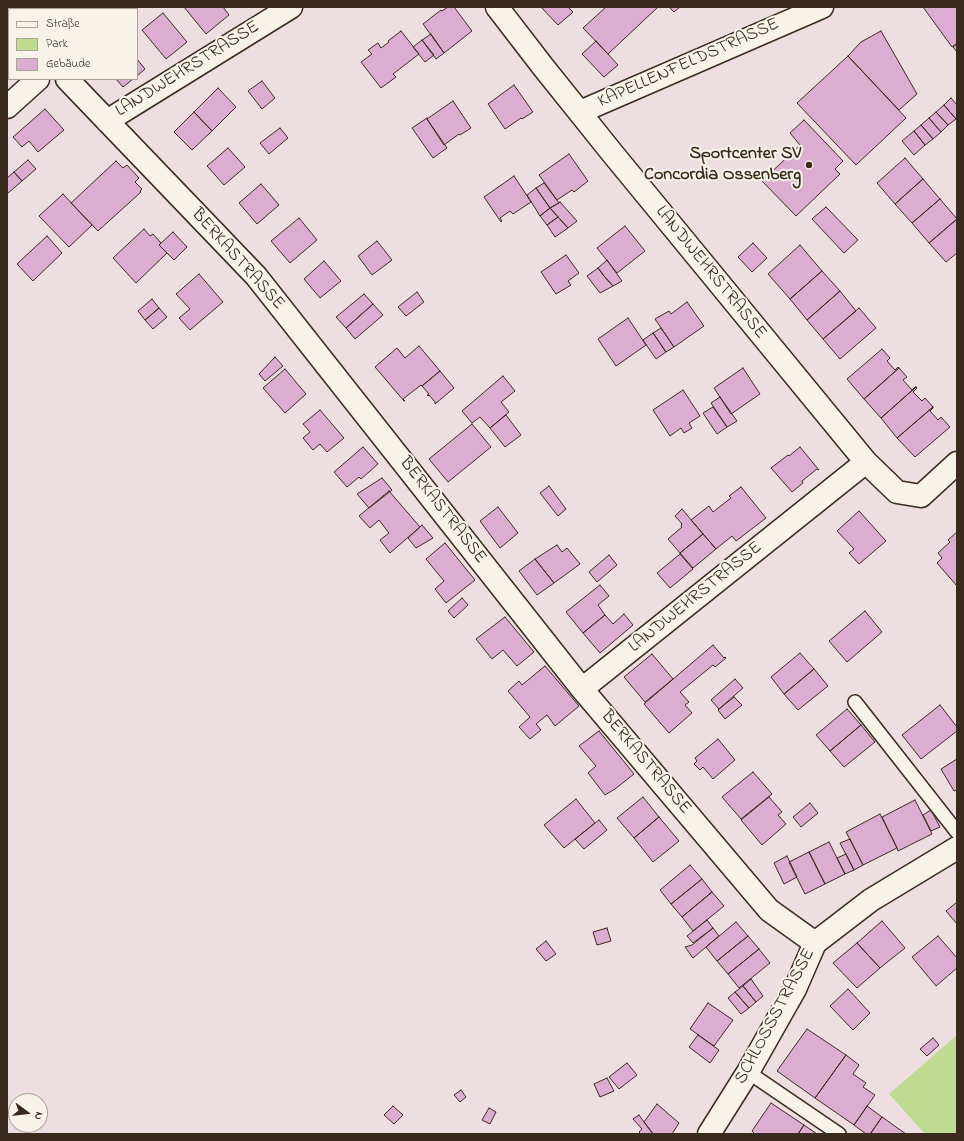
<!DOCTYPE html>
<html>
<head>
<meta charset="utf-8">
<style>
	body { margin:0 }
	#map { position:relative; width:964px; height:1141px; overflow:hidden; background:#efdee1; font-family:"Indie Flower",sans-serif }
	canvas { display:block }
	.frame { position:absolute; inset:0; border:8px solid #3b2a1e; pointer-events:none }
	.legend { position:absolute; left:8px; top:8px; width:130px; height:72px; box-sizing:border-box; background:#f7f3e8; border:1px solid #aca397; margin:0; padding:5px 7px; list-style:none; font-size:12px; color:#3b2a1e }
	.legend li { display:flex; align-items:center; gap:8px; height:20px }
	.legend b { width:20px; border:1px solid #aca397 }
	.north { position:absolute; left:8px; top:1093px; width:40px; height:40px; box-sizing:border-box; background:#f7f3e8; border:1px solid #aca397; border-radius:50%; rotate:105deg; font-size:11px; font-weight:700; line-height:16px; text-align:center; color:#3b2a1e }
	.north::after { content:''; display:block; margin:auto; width:14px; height:18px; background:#3b2a1e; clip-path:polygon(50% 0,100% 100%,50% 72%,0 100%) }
</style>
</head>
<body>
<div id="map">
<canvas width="964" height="1141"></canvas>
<div class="frame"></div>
<ul class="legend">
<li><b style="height:5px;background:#f7f3e8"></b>Straße</li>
<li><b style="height:11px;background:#bfdb92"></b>Park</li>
<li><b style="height:11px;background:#dbaed1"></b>Gebäude</li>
</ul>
<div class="north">N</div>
</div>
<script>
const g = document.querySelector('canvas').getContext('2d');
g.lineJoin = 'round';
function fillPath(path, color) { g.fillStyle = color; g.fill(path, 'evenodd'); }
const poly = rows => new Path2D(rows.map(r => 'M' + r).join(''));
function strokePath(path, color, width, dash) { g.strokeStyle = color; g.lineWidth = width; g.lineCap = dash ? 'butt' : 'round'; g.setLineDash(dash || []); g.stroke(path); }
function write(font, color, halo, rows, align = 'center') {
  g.font = font + ' "Indie Flower",sans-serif'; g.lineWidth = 4; g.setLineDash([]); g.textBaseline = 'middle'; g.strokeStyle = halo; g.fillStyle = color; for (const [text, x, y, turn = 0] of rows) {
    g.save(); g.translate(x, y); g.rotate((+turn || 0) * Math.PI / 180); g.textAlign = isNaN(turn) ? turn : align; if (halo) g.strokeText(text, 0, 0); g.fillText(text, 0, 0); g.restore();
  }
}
const green = poly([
	[957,1035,957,1134,925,1134,889,1094]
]);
const building = poly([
	[48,7,94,7,91,9,49,9,48,7],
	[184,7,223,7,229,15,206,34,184,7],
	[448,7,454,7,472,31,444,53,423,24,441,10,442,11,448,7],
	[541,7,568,7,573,12,558,25,541,7],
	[606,7,658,7,608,54,583,28,606,7],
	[669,7,680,7,674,12,669,7],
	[923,7,956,7,957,9,957,43,952,47,923,7],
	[163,13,187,42,166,59,142,30,163,13],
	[401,31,419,54,393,74,396,77,381,88,361,62,372,54,368,50,378,43,381,48,389,42,388,41,401,31],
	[881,31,917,94,899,110,848,56,861,42,881,31],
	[431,34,444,53,436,59,422,40,431,34],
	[422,40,434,55,425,62,413,47,422,40],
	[596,41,618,65,604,77,582,54,596,41],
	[957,44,957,52,953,47,957,44],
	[848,56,906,118,856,165,797,103,848,56],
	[137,59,145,69,137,76,137,59],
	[116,79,133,79,123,87,116,79],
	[262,81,275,98,262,109,248,91,262,81],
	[514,85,533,112,522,119,521,118,505,129,488,104,514,85],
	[218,88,236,107,212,131,194,112,218,88],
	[951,98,957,105,957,118,956,119,944,105,951,98],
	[453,101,471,128,460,135,459,134,444,145,427,119,453,101],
	[944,105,956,119,948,125,936,112,944,105],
	[45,109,64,130,38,152,29,141,22,147,13,137,45,109],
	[194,112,212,131,192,150,174,132,194,112],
	[936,112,948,125,941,132,929,118,936,112],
	[427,118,427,119,447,148,433,158,412,128,427,118],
	[929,118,941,132,933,139,921,125,929,118],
	[804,120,843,161,835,169,840,174,796,216,762,181,800,145,790,133,804,120],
	[921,125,933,139,925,145,914,131,921,125],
	[280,128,288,138,269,154,260,143,280,128],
	[914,131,925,145,914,155,902,141,914,131],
	[228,148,245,167,224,185,207,166,228,148],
	[569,154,588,181,574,192,572,190,557,200,539,175,569,154],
	[905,158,923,179,895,204,877,183,905,158],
	[28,160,36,169,22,181,14,172,28,160],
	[116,161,123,168,127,165,139,178,135,182,142,189,140,191,141,192,98,231,71,203,116,161],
	[14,172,22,181,7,194,7,178,14,172],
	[514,176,531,202,513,214,510,211,500,218,502,221,501,222,484,197,514,176],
	[923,179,940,199,912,223,895,204,923,179],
	[544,183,559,203,550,208,536,188,544,183],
	[261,184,279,205,257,224,239,203,261,184],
	[536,188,550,208,540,216,527,195,536,188],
	[63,194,92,225,69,247,39,216,63,194],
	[940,199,957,219,929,243,912,223,940,199],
	[560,202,577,221,568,228,550,208,560,202],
	[826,207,858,240,844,253,812,219,826,207],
	[550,208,558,217,547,225,540,216,550,208],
	[558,217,568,228,555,237,547,225,558,217],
	[299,218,317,240,290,263,271,241,299,218],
	[957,219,957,253,946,262,929,243,957,219],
	[625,226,645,251,617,273,597,248,625,226],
	[144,229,150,236,153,234,161,243,159,245,167,253,136,283,113,258,144,229],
	[173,232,187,247,174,260,159,245,173,232],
	[47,236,62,253,33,281,17,264,47,236],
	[377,241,392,260,372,275,358,256,377,241],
	[753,243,767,258,752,272,738,257,753,243],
	[800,245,822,271,790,299,768,274,800,245],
	[566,255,579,273,568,281,571,285,556,294,541,272,566,255],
	[607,260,622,281,613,286,604,276,598,268,607,260],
	[324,261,341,281,320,298,304,279,324,261],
	[598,268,604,276,613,286,600,293,587,276,598,268],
	[822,271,840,291,807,320,790,299,822,271],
	[199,274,223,302,190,330,179,318,190,309,176,294,199,274],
	[840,291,856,311,823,339,807,320,840,291],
	[417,292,424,302,406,316,398,307,417,292],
	[364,294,373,304,346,328,336,317,364,294],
	[152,299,159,308,145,320,138,311,152,299],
	[687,302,704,326,674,347,655,319,669,311,671,314,687,302],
	[373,304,383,315,355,339,346,328,373,304],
	[159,308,167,317,153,329,145,320,159,308],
	[859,308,876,328,840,359,823,339,859,308],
	[628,318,646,345,616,366,598,339,628,318],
	[661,328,674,347,666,352,653,333,661,328],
	[653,333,666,352,656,359,643,340,653,333],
	[419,346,440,371,422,386,421,385,403,399,405,401,404,401,375,367,397,348,405,358,419,346],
	[882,349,890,358,887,361,895,370,898,367,899,368,864,399,847,379,882,349],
	[275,357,283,366,265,381,259,374,275,357],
	[743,368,760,394,731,414,714,388,743,368],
	[899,368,907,377,903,380,912,390,915,387,916,387,881,418,864,399,899,368],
	[285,369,306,394,285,413,263,388,285,369],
	[440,371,454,388,435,404,435,402,429,395,428,396,427,395,429,394,422,386,440,371],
	[503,376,515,391,501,402,509,412,490,428,480,417,472,423,462,411,503,376],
	[916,387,917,388,913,392,922,401,925,398,933,407,897,438,881,418,916,387],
	[683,390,700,416,689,423,692,428,684,433,681,428,670,436,653,410,683,390],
	[720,397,737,421,727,427,711,403,720,397],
	[713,407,727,427,717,434,703,413,713,407],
	[933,407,933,408,930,411,938,420,941,417,950,427,915,457,897,438,933,407],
	[320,410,344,438,327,452,320,444,313,450,303,438,310,432,303,424,320,410],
	[506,415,521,435,505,447,490,428,506,415],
	[472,424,491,447,448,482,429,459,472,424],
	[363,447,378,464,361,479,359,477,347,487,334,472,363,447],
	[800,447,819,470,817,469,802,481,803,483,792,492,771,468,788,455,789,456,800,447],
	[382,478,392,490,369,508,357,494,382,478],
	[549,486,566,509,558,516,540,493,549,486],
	[741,487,766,518,736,541,732,536,716,549,691,520,709,506,713,512,731,498,729,496,741,487],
	[389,491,420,527,390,553,380,540,389,533,379,520,370,528,359,516,389,491],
	[498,507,518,533,500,548,480,521,498,507],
	[682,509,703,534,680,553,668,539,682,527,681,525,682,524,675,516,682,509],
	[859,511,886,541,859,564,849,553,854,549,837,531,859,511],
	[422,525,433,538,416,548,408,538,422,525],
	[957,532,957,586,937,563,942,558,938,553,950,542,948,540,957,532],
	[703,534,716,549,693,568,680,553,703,534],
	[445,543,475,580,446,603,435,589,444,581,426,559,445,543],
	[557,545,562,552,567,548,580,564,554,583,535,559,557,545],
	[680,554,693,569,670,588,657,573,680,554],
	[609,555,617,565,597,582,589,572,609,555],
	[535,559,554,583,537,595,519,571,535,559],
	[600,585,609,596,598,605,605,615,583,633,566,612,600,585],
	[462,598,468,605,454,618,448,611,462,598],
	[865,611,882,632,847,662,829,641,865,611],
	[624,614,633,625,600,653,583,633,605,615,613,624,624,614],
	[505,617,534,652,517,666,503,650,492,659,476,639,505,617],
	[713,645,724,658,725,657,726,658,715,667,713,665,680,692,689,702,685,705,692,713,669,733,644,704,713,645],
	[800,653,814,669,784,694,771,677,800,653],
	[652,654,673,679,645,702,624,677,652,654],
	[545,666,579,706,555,726,547,715,536,724,541,730,530,739,519,727,530,717,508,691,519,681,522,685,545,666],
	[814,669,828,686,798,710,784,694,814,669],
	[735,679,743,688,719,709,711,700,735,679],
	[734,697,742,705,725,719,718,710,734,697],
	[940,705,957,727,957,731,921,759,902,735,940,705],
	[847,709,861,725,830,751,816,735,847,709],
	[861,725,875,742,844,767,830,751,861,725],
	[599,731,634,774,615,789,605,795,588,773,596,766,579,746,599,731],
	[718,739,735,760,713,779,703,767,700,770,694,764,697,761,695,758,718,739],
	[957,759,957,790,954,791,941,769,957,759],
	[753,772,772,794,741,819,722,797,753,772],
	[643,797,659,817,634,838,617,818,643,797],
	[769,797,782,812,778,815,786,824,762,845,741,820,769,797],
	[576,799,595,823,564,848,544,825,576,799],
	[915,800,932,834,898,851,897,848,882,817,915,800],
	[810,803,818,813,801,827,793,817,810,803],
	[931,810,940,827,931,831,923,815,931,810],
	[880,814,897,848,863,865,846,832,880,814],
	[659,817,679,841,653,862,634,838,659,817],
	[599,820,607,830,584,849,575,839,599,820],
	[850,839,863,865,854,870,840,843,850,839],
	[829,842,845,874,825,884,809,852,829,842],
	[809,852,825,884,805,894,789,862,809,852],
	[846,854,854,870,845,874,837,858,846,854],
	[787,856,797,877,784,884,774,863,787,856],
	[690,865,702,879,671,904,660,890,690,865],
	[702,879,712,892,682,917,671,904,702,879],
	[712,892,724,906,693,931,682,917,712,892],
	[957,902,957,924,946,911,957,902],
	[707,920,713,928,693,943,687,936,707,920],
	[882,921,905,948,880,968,857,943,882,921],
	[736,922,748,936,717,961,706,947,736,922],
	[607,928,611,941,597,945,593,932,607,928],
	[713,928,719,936,693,958,685,947,692,945,713,928],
	[748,936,759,949,728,974,717,961,748,936],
	[938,936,957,958,957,968,936,986,912,957,938,936],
	[546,941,556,954,546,961,536,949,546,941],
	[857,943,880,968,857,988,833,963,857,943],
	[759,949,770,963,739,988,728,974,759,949],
	[751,979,763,996,756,1002,743,986,751,979],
	[743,986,756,1002,749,1008,735,992,743,986],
	[848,989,870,1013,853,1030,830,1006,848,989],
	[735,992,749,1008,741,1014,728,998,735,992],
	[708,1003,733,1020,714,1046,690,1029,708,1003],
	[807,1029,846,1055,815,1098,777,1071,807,1029],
	[698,1035,719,1050,710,1063,689,1047,698,1035],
	[933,1038,939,1045,927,1056,920,1049,933,1038],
	[846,1055,859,1065,853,1074,866,1083,863,1087,875,1095,854,1125,815,1098,846,1055],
	[627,1063,637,1075,619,1089,609,1077,627,1063],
	[607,1078,614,1091,600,1097,594,1084,607,1078],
	[461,1090,466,1097,460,1102,454,1095,461,1090],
	[771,1103,804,1125,798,1134,755,1134,752,1131,771,1103],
	[657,1104,679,1123,672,1134,653,1134,644,1122,657,1104],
	[393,1106,403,1115,394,1124,384,1115,393,1106],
	[867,1106,882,1117,870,1134,866,1134,854,1125,867,1106],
	[489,1108,496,1112,490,1124,482,1120,489,1108],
	[639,1115,644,1122,653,1134,641,1134,639,1132,642,1129,633,1119,639,1115],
	[882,1117,906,1134,872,1134,871,1133,882,1117],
	[804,1125,817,1134,798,1134,804,1125]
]);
const lane = poly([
	[855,702,957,832],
	[748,1072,839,1134]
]);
const street = poly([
	[497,7,544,68,613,154,866,462,897,492,921,496,957,463],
	[7,23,9,25],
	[67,79,256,276,582,689,769,910,815,943],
	[7,107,38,79],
	[580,112,822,7],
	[107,121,291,7],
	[582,689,866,462],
	[709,1134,748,1072,795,989,815,943,871,900,957,848]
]);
const markers = [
	[809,165,4,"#3b2a1e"]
];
const streetNames = [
	["KAPELLENFELDSTRASSE",689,64,-24],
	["LANDWEHRSTRASSE",188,70,-32],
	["BERKASTRASSE",237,260,48],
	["LANDWEHRSTRASSE",710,273,51],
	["BERKASTRASSE",442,511,52],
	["LANDWEHRSTRASSE",696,598,-39],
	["BERKASTRASSE",645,763,50],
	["SCHLOSSSTRASSE",776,1017,-62]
];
const poiNames = [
	["Sportcenter SV",801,155],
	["Concordia Ossenberg",801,176]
];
fillPath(green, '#bfdb92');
fillPath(building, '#dbaed1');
strokePath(building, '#3b2a1e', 1);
strokePath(lane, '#3b2a1e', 16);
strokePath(street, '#3b2a1e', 25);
strokePath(lane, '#f7f3e8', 13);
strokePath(street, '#f7f3e8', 22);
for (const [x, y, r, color] of markers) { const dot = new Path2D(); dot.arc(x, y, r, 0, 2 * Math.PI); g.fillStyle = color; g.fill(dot); strokePath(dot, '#f7f3e8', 1.5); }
write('18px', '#3b2a1e', '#f7f3e8', streetNames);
write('bold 18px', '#3b2a1e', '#f7f3e8', poiNames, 'right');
</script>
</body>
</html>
